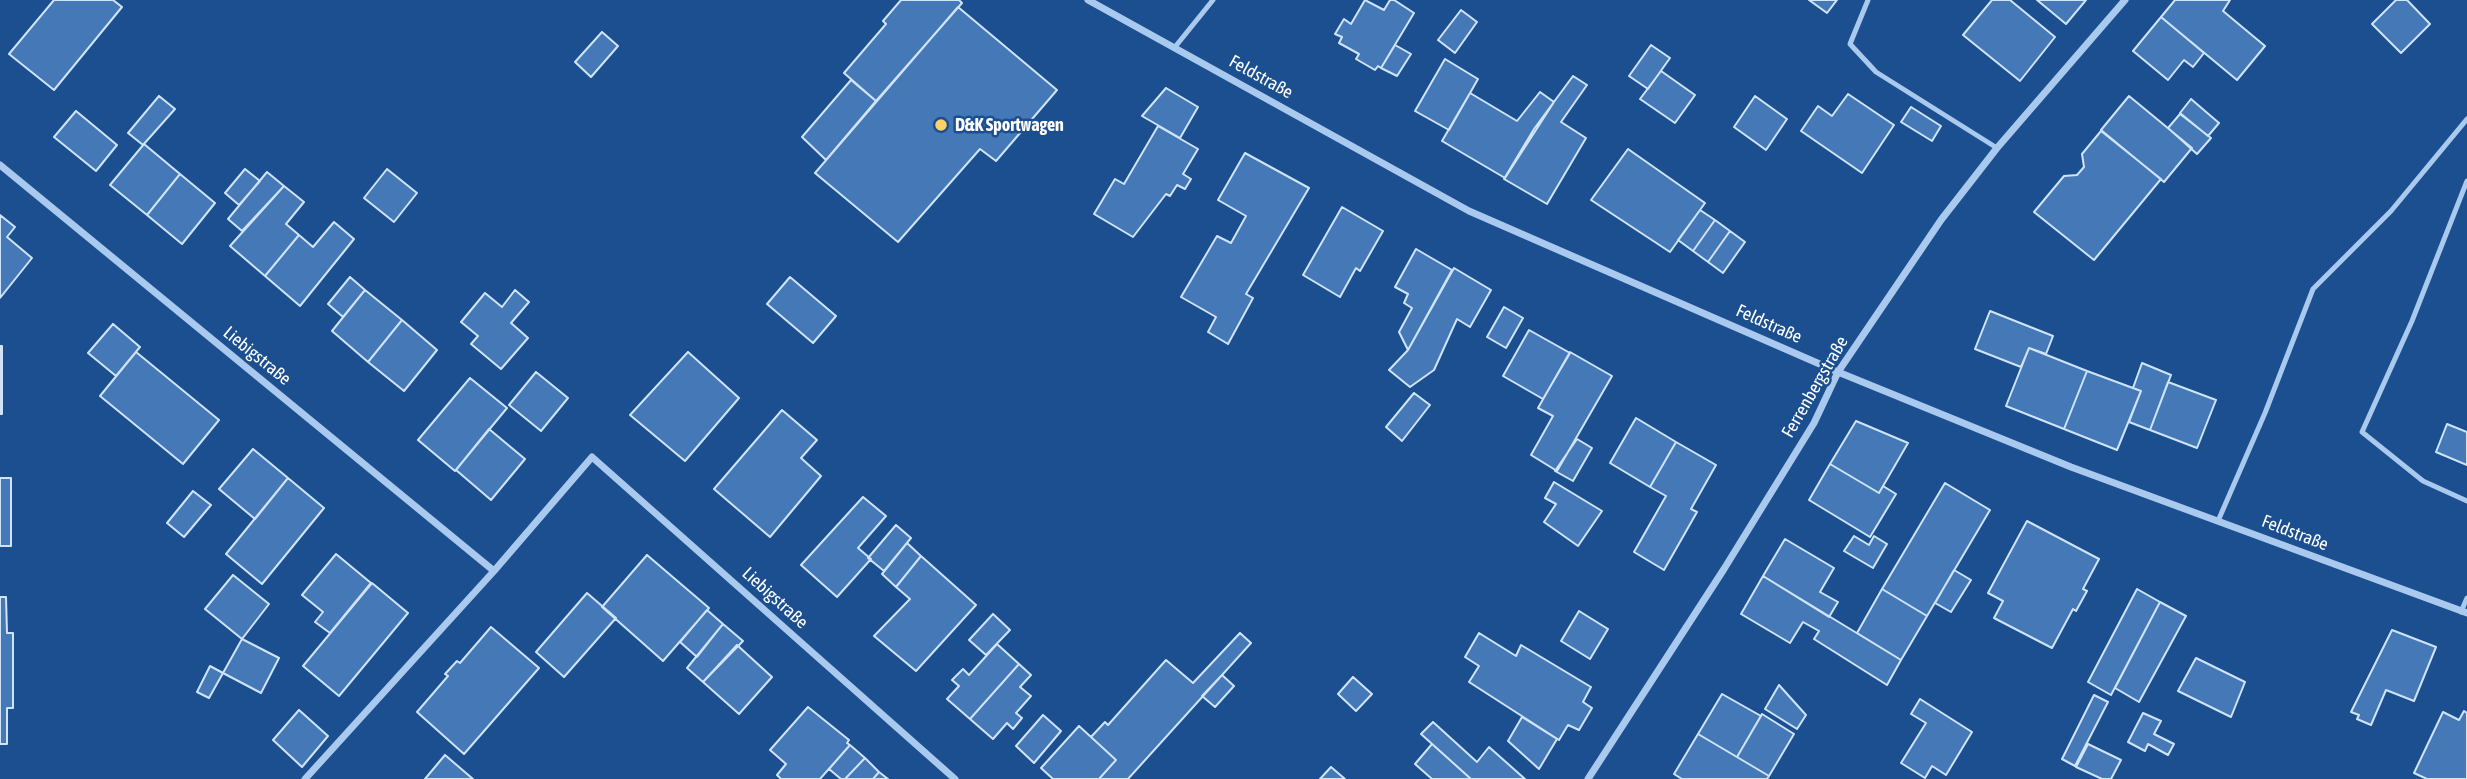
<!DOCTYPE html>
<html>
<head>
<meta charset="utf-8">
<style>
	body { margin:0 }
	canvas { display:block; background:#1b4f8f }
</style>
</head>
<body>
<canvas width="2467" height="779"></canvas>
<script>
const g = document.querySelector('canvas').getContext('2d');
g.lineJoin = 'round';
function fillPath(path, color) { g.fillStyle = color; g.fill(path, 'evenodd'); }
const poly = rows => new Path2D(rows.map(r => 'M' + r).join(''));
function strokePath(path, color, width, dash) { g.strokeStyle = color; g.lineWidth = width; g.lineCap = dash ? 'butt' : 'round'; g.setLineDash(dash || []); g.stroke(path); }
function write(font, color, halo, rows, align = 'center') {
  g.font = font + ' "Asap Condensed",sans-serif'; g.lineWidth = 5; g.setLineDash([]); g.textBaseline = 'middle'; g.strokeStyle = halo; g.fillStyle = color; for (const [text, x, y, turn = 0] of rows) {
    g.save(); g.translate(x, y); g.rotate((+turn || 0) * Math.PI / 180); g.textAlign = isNaN(turn) ? turn : align; if (halo) g.strokeText(text, 0, 0); g.fillText(text, 0, 0); g.restore();
  }
}
const building = poly([
	[54,0,113,0,122,7,54,90,9,54,54,0],
	[901,0,959,0,962,3,876,101,844,73,886,24,883,21,901,0],
	[1365,0,1384,10,1390,0,1394,0,1414,13,1381,68,1378,66,1375,70,1356,59,1359,54,1339,43,1342,37,1335,34,1344,19,1351,24,1365,0],
	[1809,0,1837,0,1827,13,1809,0],
	[1992,0,2010,0,2055,37,2020,81,1963,35,1992,0],
	[2037,0,2086,0,2066,24,2037,0],
	[2175,0,2230,0,2223,11,2265,46,2237,80,2161,17,2175,0],
	[2396,0,2407,0,2430,24,2401,53,2372,24,2396,0],
	[958,7,1057,90,996,161,980,149,898,242,815,173,958,7],
	[1461,10,1477,22,1455,53,1438,40,1461,10],
	[2161,17,2204,53,2193,67,2184,60,2168,80,2133,51,2161,17],
	[602,32,618,46,591,77,575,62,602,32],
	[1395,45,1411,54,1397,76,1381,68,1395,45],
	[1651,45,1670,58,1648,89,1629,76,1651,45],
	[1445,59,1478,79,1449,130,1415,111,1445,59],
	[1661,71,1695,95,1675,123,1640,99,1661,71],
	[1573,76,1587,85,1561,122,1586,138,1547,204,1504,179,1534,129,1573,76],
	[851,80,876,101,826,160,802,137,851,80],
	[1166,88,1198,107,1180,138,1142,116,1166,88],
	[1540,92,1554,102,1505,178,1442,141,1470,93,1517,121,1540,92],
	[1848,94,1894,125,1862,173,1801,131,1818,106,1832,116,1848,94],
	[159,96,175,109,143,145,128,133,159,96],
	[1755,96,1787,119,1766,150,1734,127,1755,96],
	[2129,96,2192,148,2164,182,2101,130,2129,96],
	[2191,99,2219,123,2208,136,2180,113,2191,99],
	[1911,107,1941,126,1932,141,1901,122,1911,107],
	[76,111,117,145,96,171,54,137,76,111],
	[2180,114,2211,138,2197,154,2168,128,2180,114],
	[1158,126,1198,149,1183,174,1191,179,1185,189,1177,185,1170,196,1166,194,1133,237,1094,214,1115,179,1124,184,1158,126],
	[2101,131,2161,179,2094,260,2034,212,2064,176,2077,175,2084,167,2082,154,2101,131],
	[144,144,180,174,147,215,110,185,144,144],
	[1628,149,1705,203,1670,252,1591,200,1628,149],
	[1245,153,1309,188,1246,294,1253,298,1228,344,1208,332,1216,317,1181,297,1217,236,1231,243,1246,216,1218,200,1245,153],
	[245,169,260,181,239,205,225,193,245,169],
	[387,169,417,193,394,222,364,198,387,169],
	[267,172,284,186,242,231,228,219,267,172],
	[180,174,215,203,182,244,147,215,180,174],
	[284,186,304,202,286,224,299,235,265,276,230,246,284,186],
	[1342,207,1383,231,1360,271,1356,268,1340,297,1303,275,1342,207],
	[1700,210,1715,220,1693,251,1678,240,1700,210],
	[0,215,15,227,7,237,32,258,0,298,0,215],
	[1715,220,1730,231,1708,262,1693,251,1715,220],
	[334,222,354,239,300,306,265,276,299,235,313,247,334,222],
	[1730,231,1745,242,1723,273,1708,262,1730,231],
	[1416,249,1452,270,1408,350,1399,332,1412,308,1404,303,1408,294,1395,287,1416,249],
	[1454,268,1491,290,1470,327,1457,319,1434,370,1410,387,1389,370,1408,350,1454,268],
	[350,277,365,290,343,317,328,304,350,277],
	[790,277,836,316,813,343,767,304,790,277],
	[365,290,402,320,368,362,332,331,365,290],
	[515,290,529,302,511,323,528,338,501,369,471,344,478,336,461,322,485,293,502,307,515,290],
	[1504,307,1523,318,1506,348,1487,337,1504,307],
	[1990,311,2053,336,2046,354,2029,348,2021,367,1975,349,1990,311],
	[402,320,437,350,404,391,368,362,402,320],
	[113,324,140,347,116,376,88,353,113,324],
	[1529,330,1570,353,1543,399,1503,376,1529,330],
	[0,346,2,346,2,414,0,414,0,346],
	[2029,348,2087,371,2064,429,2006,406,2029,348],
	[136,352,219,420,183,464,100,396,136,352],
	[688,352,739,398,685,461,630,415,688,352],
	[1570,352,1612,376,1557,471,1531,455,1553,416,1538,408,1570,352],
	[2142,363,2171,375,2150,430,2129,422,2141,391,2133,388,2142,363],
	[2087,371,2141,391,2117,450,2064,429,2087,371],
	[536,372,568,398,541,431,509,405,536,372],
	[470,378,507,408,455,471,418,440,470,378],
	[2168,382,2216,400,2197,448,2150,430,2168,382],
	[1414,393,1430,405,1402,441,1386,427,1414,393],
	[782,410,817,440,801,458,821,476,770,537,714,489,782,410],
	[1636,418,1676,442,1650,487,1610,463,1636,418],
	[1856,421,1908,443,1879,493,1830,464,1856,421],
	[2447,424,2467,432,2467,465,2436,452,2447,424],
	[489,429,525,459,491,500,456,470,489,429],
	[1577,439,1592,448,1573,481,1555,471,1577,439],
	[1676,442,1716,465,1691,509,1697,512,1664,570,1634,552,1666,496,1650,487,1676,442],
	[253,449,288,478,255,519,219,489,253,449],
	[1830,464,1879,493,1883,486,1896,494,1870,537,1809,500,1830,464],
	[0,478,11,478,11,546,0,546,0,478],
	[288,478,324,508,262,584,226,554,288,478],
	[1554,482,1602,511,1578,546,1544,522,1556,504,1545,498,1554,482],
	[1945,483,1990,510,1927,616,1882,589,1945,483],
	[193,491,211,505,184,537,167,523,193,491],
	[863,497,886,516,858,548,871,559,837,597,801,565,863,497],
	[2027,521,2099,559,2083,589,2087,591,2076,611,2073,609,2052,648,1994,618,2003,601,1988,593,2027,521],
	[896,525,911,538,884,571,868,558,896,525],
	[1854,536,1869,545,1874,536,1887,544,1873,568,1844,551,1854,536],
	[1785,539,1834,568,1820,592,1838,602,1829,617,1763,576,1785,539],
	[907,543,921,556,896,587,882,574,907,543],
	[336,554,371,583,330,633,315,622,323,612,302,595,336,554],
	[647,555,709,608,663,661,602,607,647,555],
	[921,556,976,605,916,671,874,636,910,599,896,587,921,556],
	[1954,570,1971,580,1951,612,1935,603,1954,570],
	[233,575,269,604,242,639,205,609,233,575],
	[1763,576,1901,660,1887,685,1814,639,1819,631,1803,622,1790,643,1741,614,1763,576],
	[372,583,408,613,339,696,303,666,372,583],
	[1882,589,1927,616,1901,660,1857,633,1882,589],
	[2137,589,2160,602,2111,695,2088,682,2137,589],
	[587,593,616,618,564,677,536,652,587,593],
	[0,597,6,597,7,633,13,633,13,708,7,708,7,744,0,744,0,597],
	[2160,602,2186,616,2139,702,2115,688,2160,602],
	[707,610,723,624,697,657,680,642,707,610],
	[1579,611,1608,629,1590,659,1561,641,1579,611],
	[993,614,1010,630,986,655,969,640,993,614],
	[723,624,743,641,703,682,687,668,723,624],
	[491,627,539,668,464,754,417,712,448,676,445,674,457,661,460,663,491,627],
	[2392,630,2436,647,2414,701,2386,690,2371,725,2357,719,2359,715,2351,712,2392,630],
	[1240,633,1251,643,1128,779,1099,779,1116,760,1091,737,1105,722,1108,725,1166,660,1193,683,1240,633],
	[1479,633,1516,656,1521,645,1591,687,1583,702,1592,708,1579,730,1568,725,1559,740,1469,682,1479,666,1465,657,1479,633],
	[242,639,279,658,261,693,223,673,242,639],
	[997,644,1019,664,970,719,947,699,959,686,952,680,963,669,969,675,997,644],
	[737,645,772,677,739,714,703,682,737,645],
	[2196,658,2245,682,2231,717,2178,691,2196,658],
	[1019,664,1031,675,1020,687,1031,696,1016,713,1022,718,1013,729,1007,723,993,739,970,719,1019,664],
	[210,666,223,673,209,698,197,692,210,666],
	[1222,675,1234,686,1215,707,1202,696,1222,675],
	[1353,677,1372,694,1356,711,1338,694,1353,677],
	[1779,685,1806,715,1797,729,1765,709,1779,685],
	[1722,694,1761,716,1737,757,1698,734,1722,694],
	[2094,695,2108,702,2075,766,2062,759,2094,695],
	[1920,699,1972,732,1946,775,1932,766,1925,778,1901,763,1926,723,1911,714,1920,699],
	[808,707,849,740,847,743,850,745,820,779,781,779,777,775,786,764,770,750,808,707],
	[299,710,328,736,302,767,273,740,299,710],
	[2464,711,2467,713,2467,779,2427,779,2414,773,2443,712,2459,720,2464,711],
	[2143,713,2161,721,2154,734,2174,744,2168,755,2148,744,2145,751,2128,742,2143,713],
	[1762,714,1794,734,1769,776,1737,757,1762,714],
	[1043,715,1061,731,1034,763,1016,746,1043,715],
	[1522,717,1557,739,1539,769,1508,741,1522,717],
	[1433,722,1477,762,1489,747,1525,779,1471,779,1421,734,1433,722],
	[1079,726,1116,760,1099,779,1053,779,1041,768,1079,726],
	[1698,734,1769,776,1767,779,1682,779,1674,774,1698,734],
	[1432,744,1471,779,1432,779,1415,764,1432,744],
	[2088,744,2121,760,2111,779,2102,779,2076,767,2088,744],
	[850,745,865,758,845,779,841,779,829,769,850,745],
	[445,755,473,779,425,779,445,755],
	[865,758,879,772,873,779,845,779,865,758],
	[1331,767,1345,779,1320,779,1331,767],
	[879,772,888,779,873,779,879,772]
]);
const lane = poly([
	[1868,0,1850,44,1876,72,1997,148],
	[1175,47,1213,0],
	[2467,181,2412,321,2362,432,2423,481,2467,501],
	[2218,521,2265,413,2313,289,2391,211,2467,119],
	[2461,612,2467,598]
]);
const street = poly([
	[1088,0,1469,211,1838,372,2071,467,2467,613],
	[0,165,494,571,592,457,955,779],
	[305,779,494,571],
	[1588,779,1724,569,1814,423,1838,372,1941,220,1997,148,2125,0]
]);
const markers = [
	[941,125,7,"#ffd166"]
];
const streetNames = [
	["Feldstraße",1261,77,29],
	["Feldstraße",1769,324,24],
	["Liebigstraße",257,356,39],
	["Ferrenbergstraße",1815,387,-60],
	["Feldstraße",2295,533,21],
	["Liebigstraße",775,598,42]
];
const poiNames = [
	["D&K Sportwagen",955,125]
];
fillPath(building, '#4478b7');
strokePath(building, '#cfe3fa', 2);
strokePath(lane, '#a9c9ee', 5);
strokePath(street, '#a9c9ee', 7);
for (const [x, y, r, color] of markers) { const dot = new Path2D(); dot.arc(x, y, r, 0, 2 * Math.PI); g.fillStyle = color; g.fill(dot); strokePath(dot, '#1b4f8f', 2.5); }
write('18px', '#fff', '#1b4f8f', streetNames);
write('bold 18px', '#fff', '#1b4f8f', poiNames, 'left');
</script>
</body>
</html>
